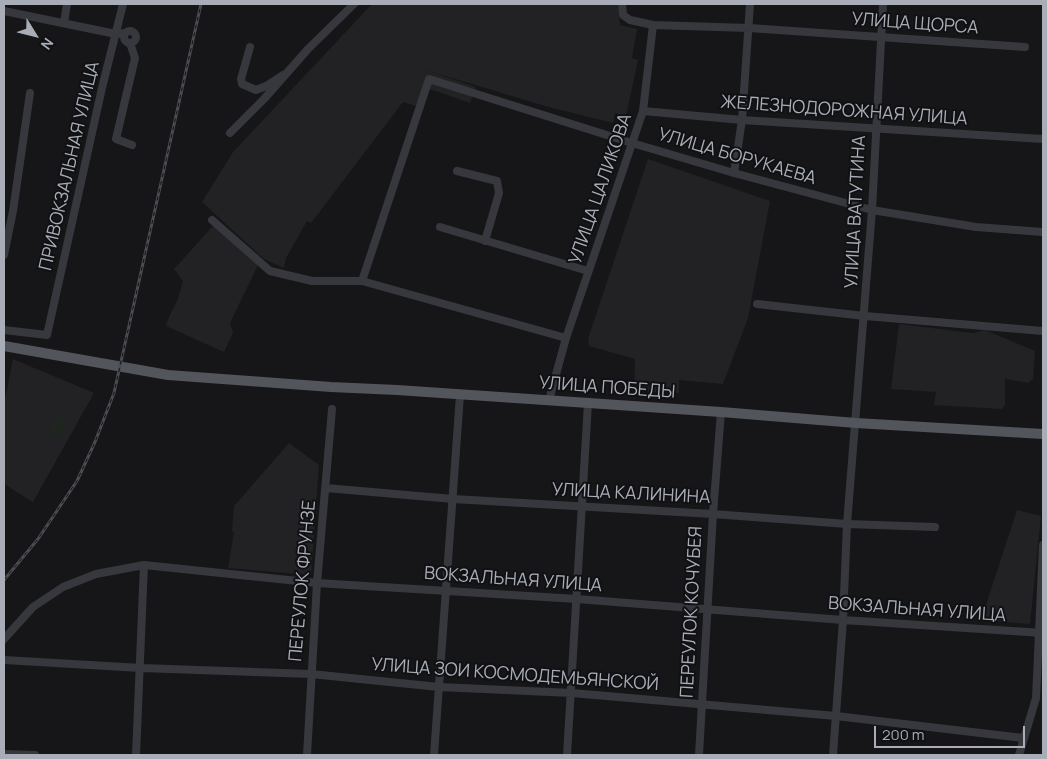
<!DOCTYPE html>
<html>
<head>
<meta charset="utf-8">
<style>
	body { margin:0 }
	#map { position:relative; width:1047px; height:759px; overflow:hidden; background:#161618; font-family:Manrope,sans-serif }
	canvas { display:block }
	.frame { position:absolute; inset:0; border:5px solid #a8adb8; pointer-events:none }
	.north { position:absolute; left:10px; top:10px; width:50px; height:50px; -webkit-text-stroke:4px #111113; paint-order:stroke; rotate:126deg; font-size:14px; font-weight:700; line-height:20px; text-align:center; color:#a8adb8 }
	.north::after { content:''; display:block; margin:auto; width:18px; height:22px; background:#a8adb8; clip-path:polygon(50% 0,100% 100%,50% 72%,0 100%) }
	.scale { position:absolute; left:874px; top:726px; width:151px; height:22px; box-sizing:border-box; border:2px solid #a8adb8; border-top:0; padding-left:6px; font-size:15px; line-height:18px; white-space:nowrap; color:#a8adb8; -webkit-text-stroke:4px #111113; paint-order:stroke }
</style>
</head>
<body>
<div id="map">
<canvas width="1047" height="759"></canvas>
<div class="frame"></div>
<div class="north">N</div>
<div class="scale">200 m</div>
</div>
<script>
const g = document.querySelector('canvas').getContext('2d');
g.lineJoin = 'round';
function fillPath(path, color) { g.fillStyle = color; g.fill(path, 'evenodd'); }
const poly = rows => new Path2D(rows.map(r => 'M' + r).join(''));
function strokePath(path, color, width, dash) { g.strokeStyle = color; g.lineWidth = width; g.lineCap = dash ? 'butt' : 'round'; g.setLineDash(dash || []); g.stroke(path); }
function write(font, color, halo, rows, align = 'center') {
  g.font = font + ' Manrope,sans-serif'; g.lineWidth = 4; g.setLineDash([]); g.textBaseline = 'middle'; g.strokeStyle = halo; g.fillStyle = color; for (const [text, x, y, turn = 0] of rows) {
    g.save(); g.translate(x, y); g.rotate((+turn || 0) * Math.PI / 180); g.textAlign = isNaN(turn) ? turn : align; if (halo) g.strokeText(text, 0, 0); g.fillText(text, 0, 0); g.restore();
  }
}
const built = poly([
	[372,4,618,4,620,25,637,29,632,58,638,60,626,116,615,113,613,123,545,106,422,69,476,87,470,103,436,91,422,88,416,106,403,102,311,223,307,221,286,258,284,268,264,259,202,202,233,152],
	[648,159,770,201,748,318,723,384,679,380,679,393,634,391,635,359,589,346,588,339],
	[213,226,258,265,230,323,233,333,224,352,166,326,169,317,178,299,183,281,174,269],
	[899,324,973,333,985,330,1035,351,1033,379,1028,383,1005,379,1005,405,1002,409,934,405,936,392,891,389],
	[13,359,94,393,33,502,4,484,4,404],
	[289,443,319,465,311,575,228,568,234,532,232,531,234,506],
	[1017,510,1041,516,1030,624,981,620]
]);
const green = poly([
	[59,413,68,419,57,438,47,432]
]);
const minor = poly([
	[4,11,116,34,125,33],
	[64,23,67,4],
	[653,25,749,28,1025,47],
	'124 37a6 6 0 1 1 12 0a6 6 0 1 1-12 0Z',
	[130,43,135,58,116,139,132,145],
	[250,47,241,79,242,84,256,90,266,86,283,75],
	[643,111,742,120,1043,139],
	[230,133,264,99,308,49,354,4],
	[457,171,497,181,499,193,485,241],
	[734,173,742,120,750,4],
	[212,220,270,271,312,281,362,281,566,338],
	[440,227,588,271],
	[4,255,13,211,30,93],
	[362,281,429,79,632,143,734,173,872,210,976,227,1043,232],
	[757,304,865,316,1043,331],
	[4,330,47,335,102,88,123,4],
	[549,400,566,338,643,111,653,25,630,20,623,15,622,4],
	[326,488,453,499,713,514,847,524,935,527],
	[4,639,33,607,63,587,96,574,144,565,317,583,577,599,843,620,1043,633],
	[4,660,141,668,311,674,439,687,572,693,836,716,1023,738],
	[4,754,35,755],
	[136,755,144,565],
	[307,755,317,583,332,409],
	[434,755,460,395],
	[567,755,588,403],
	[699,755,713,514,721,412],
	[833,755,843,620,847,524,872,210,883,4],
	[1019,755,1036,698,1043,545]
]);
const major = poly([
	[4,346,168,375,331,387,397,390,721,412,856,423,1043,434]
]);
const rail = poly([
	[4,580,38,539,77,481,95,442,114,393,201,4]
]);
const streetNames = [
	["УЛИЦА ЩОРСА",915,24,4],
	["ЖЕЛЕЗНОДОРОЖНАЯ УЛИЦА",844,111,4],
	["УЛИЦА БОРУКАЕВА",737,157,16],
	["ПРИВОКЗАЛЬНАЯ УЛИЦА",70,166,-77],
	["УЛИЦА ЦАЛИКОВА",601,189,-71],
	["УЛИЦА ВАТУТИНА",856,212,-87],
	["УЛИЦА ПОБЕДЫ",607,388,4],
	["УЛИЦА КАЛИНИНА",631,494,3],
	["ВОКЗАЛЬНАЯ УЛИЦА",513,580,4],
	["ПЕРЕУЛОК ФРУНЗЕ",303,581,-85],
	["ВОКЗАЛЬНАЯ УЛИЦА",917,610,4],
	["ПЕРЕУЛОК КОЧУБЕЯ",692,612,-87],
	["УЛИЦА ЗОИ КОСМОДЕМЬЯНСКОЙ",515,675,4]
];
fillPath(built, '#222225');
fillPath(green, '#1e261f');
strokePath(minor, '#37383d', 8);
strokePath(major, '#53555c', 10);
strokePath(rail, '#4a4c52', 3);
strokePath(rail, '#111113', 1, [4]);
write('18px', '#a8adb8', '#111113', streetNames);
</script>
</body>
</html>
